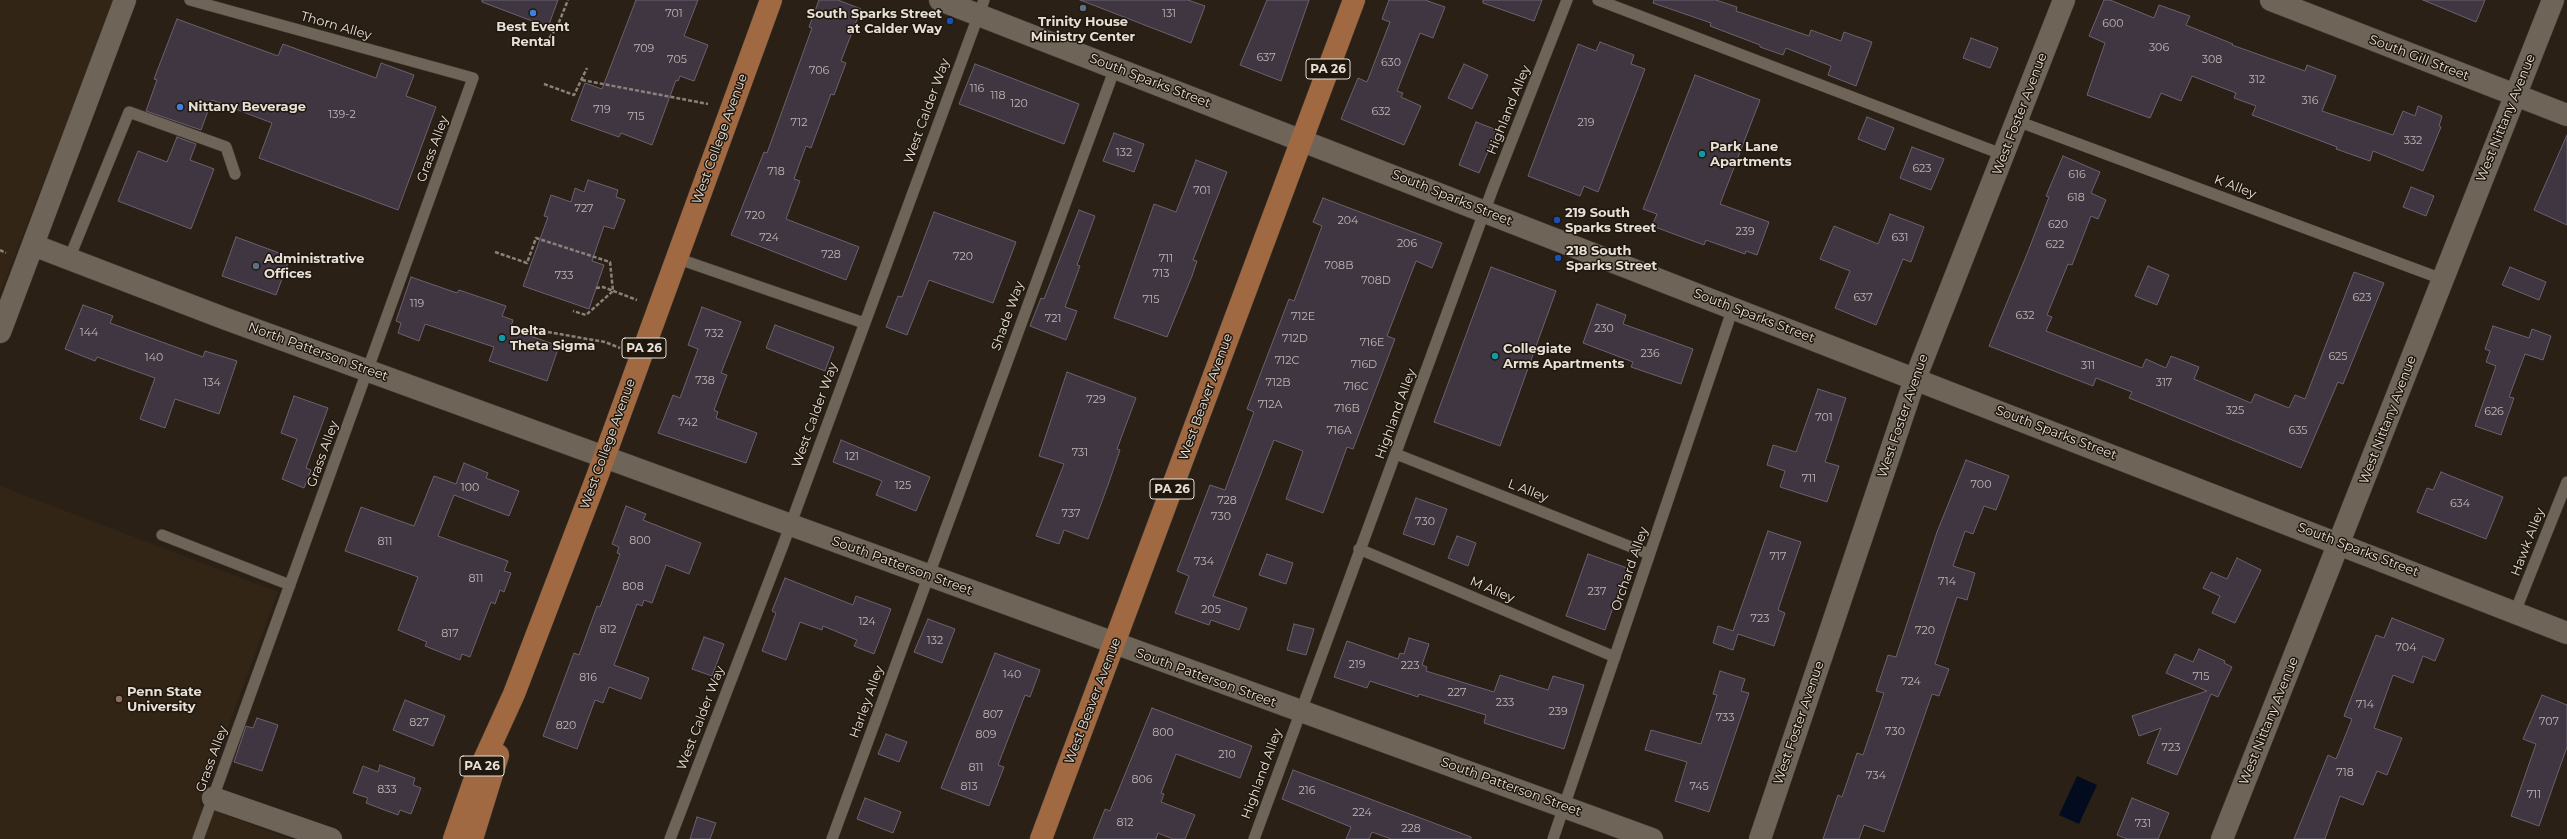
<!DOCTYPE html>
<html>
<head>
<meta charset="utf-8">
<style>
	body { margin:0 }
	canvas { display:block; background:#2a2016 }
</style>
</head>
<body>
<canvas width="2567" height="839"></canvas>
<script>
const g = document.querySelector('canvas').getContext('2d');
g.lineJoin = 'round';
function fillPath(path, color) { g.fillStyle = color; g.fill(path, 'evenodd'); }
const poly = rows => new Path2D(rows.map(r => 'M' + r).join(''));
function strokePath(path, color, width, dash) { g.strokeStyle = color; g.lineWidth = width; g.lineCap = dash ? 'butt' : 'round'; g.setLineDash(dash || []); g.stroke(path); }
function write(font, color, halo, rows, align = 'center') {
  g.font = font + ' Montserrat,sans-serif'; g.lineWidth = 3; g.setLineDash([]); g.textBaseline = 'middle'; g.strokeStyle = halo; g.fillStyle = color; for (const [text, x, y, turn = 0] of rows) {
    g.save(); g.translate(x, y); g.rotate((+turn || 0) * Math.PI / 180); g.textAlign = isNaN(turn) ? turn : align; if (halo) g.strokeText(text, 0, 0); g.fillText(text, 0, 0); g.restore();
  }
}
const built = poly([
	[0,0,114,0,0,294],
	[0,486,278,592,199,805,289,839,0,839]
]);
const water = poly([
	[2077,776,2097,785,2079,824,2059,815]
]);
const building = poly([
	[482,0,558,0,548,27,482,2,482,0],
	[636,0,698,0,684,36,708,45,694,81,680,76,678,81,676,80,652,145,621,133,619,137,571,120,585,83,602,89,636,0],
	[819,0,838,0,861,9,841,61,846,63,834,95,831,94,811,148,806,146,794,179,800,181,786,219,859,247,846,280,731,235,764,152,767,153,812,28,809,27,819,0],
	[1080,0,1188,0,1205,6,1191,43,1080,0],
	[1267,0,1309,0,1281,81,1240,65,1267,0],
	[1389,0,1425,0,1445,7,1433,38,1420,33,1397,91,1403,93,1401,97,1421,106,1404,145,1341,119,1358,78,1367,82,1390,22,1382,19,1389,0],
	[1483,0,1542,0,1534,21,1483,3,1483,0],
	[1654,0,1716,0,1737,7,1736,11,1809,36,1811,30,1841,41,1844,32,1872,42,1856,86,1828,75,1831,66,1786,48,1783,55,1760,47,1760,45,1710,26,1711,23,1653,3,1654,0],
	[2104,0,2110,0,2154,18,2159,5,2190,16,2186,25,2233,44,2232,45,2305,71,2307,65,2336,76,2322,111,2393,135,2403,111,2415,116,2418,106,2442,116,2439,126,2441,127,2423,171,2373,151,2370,161,2336,149,2337,147,2252,115,2256,106,2234,98,2236,93,2192,76,2181,101,2161,93,2150,118,2087,95,2105,43,2089,36,2104,0],
	[2423,0,2485,0,2476,22,2423,0],
	[177,19,278,56,283,44,376,78,381,63,414,75,406,96,436,107,398,210,259,158,272,123,212,100,201,130,146,111,157,80,154,79,177,19],
	[1971,38,1998,48,1990,68,1963,58,1971,38],
	[1600,42,1634,55,1631,64,1645,69,1598,192,1584,186,1580,196,1528,176,1578,44,1596,51,1600,42],
	[975,64,1079,104,1064,144,959,104,975,64],
	[1464,64,1488,75,1472,109,1448,98,1464,64],
	[1695,75,1760,100,1720,204,1769,222,1757,255,1746,251,1745,254,1706,240,1704,245,1652,226,1657,214,1643,209,1695,75],
	[1867,117,1894,128,1885,150,1858,139,1867,117],
	[1476,122,1497,130,1479,173,1459,165,1476,122],
	[1114,133,1144,144,1134,172,1103,161,1114,133],
	[2567,135,2567,225,2534,210,2567,135],
	[177,137,196,144,190,160,214,169,191,229,118,201,138,151,167,162,177,137],
	[1912,147,1944,159,1931,190,1900,178,1912,147],
	[2063,156,2100,172,2091,193,2106,200,2098,219,2091,216,2072,265,2068,264,2047,315,2052,317,2046,331,2142,368,2146,359,2166,368,2171,356,2199,367,2194,379,2251,403,2255,394,2289,408,2295,395,2305,399,2354,272,2384,283,2343,384,2338,382,2301,468,2129,398,2132,392,2096,378,2093,386,1989,346,2027,254,2049,197,2046,196,2063,156],
	[1196,160,1227,172,1193,260,1197,261,1192,276,1167,337,1114,318,1154,204,1176,212,1196,160],
	[588,180,618,190,616,197,625,200,614,229,604,226,592,261,604,265,589,309,523,286,548,217,544,216,551,195,571,202,575,188,584,192,588,180],
	[2411,187,2434,196,2426,216,2403,207,2411,187],
	[1323,198,1442,243,1432,268,1416,261,1387,336,1395,339,1353,449,1347,447,1323,513,1286,499,1303,451,1274,440,1213,596,1247,608,1239,630,1211,620,1209,625,1175,613,1189,576,1177,571,1210,485,1225,490,1254,412,1247,409,1289,299,1294,301,1322,226,1313,222,1323,198],
	[1079,210,1095,216,1077,265,1080,266,1065,307,1077,311,1066,340,1030,326,1041,298,1044,299,1079,210],
	[934,212,1016,242,993,303,929,280,907,335,886,327,898,296,902,297,934,212],
	[1890,214,1924,227,1911,262,1903,259,1876,325,1835,308,1850,271,1820,259,1834,226,1878,244,1890,214],
	[236,237,290,257,276,295,222,276,236,237],
	[2148,266,2169,275,2157,305,2135,296,2148,266],
	[1491,267,1556,291,1500,446,1434,422,1491,267],
	[2510,267,2546,282,2539,300,2502,285,2510,267],
	[411,277,457,293,459,290,506,306,502,316,513,320,510,329,559,346,547,381,489,361,494,347,425,324,419,341,398,333,401,323,396,321,411,277],
	[1597,304,1626,315,1623,324,1693,349,1681,384,1631,367,1633,362,1583,343,1597,304],
	[83,305,113,316,110,323,203,357,205,351,237,361,219,414,175,399,165,428,140,419,155,378,97,357,95,361,65,349,83,305],
	[702,307,741,322,721,373,727,375,714,410,718,412,716,418,757,433,746,463,658,433,673,395,680,398,698,349,688,345,702,307],
	[775,325,834,347,825,371,766,348,775,325],
	[2493,326,2529,338,2532,329,2551,336,2543,360,2525,354,2509,397,2514,398,2501,435,2475,426,2496,366,2486,362,2490,351,2485,349,2493,326],
	[1067,372,1136,398,1117,449,1120,450,1108,485,1088,539,1064,530,1059,544,1036,536,1064,464,1039,456,1067,372],
	[1818,389,1846,398,1825,462,1839,466,1827,502,1780,487,1785,471,1767,465,1773,445,1796,452,1818,389],
	[294,396,328,408,306,468,311,470,304,488,282,479,297,439,281,433,294,396],
	[841,440,930,477,916,511,876,495,882,481,833,462,841,440],
	[1966,460,2009,476,1996,510,1984,506,1973,534,1965,531,1953,566,1975,573,1967,600,1957,597,1935,664,1949,669,1939,696,1932,694,1884,832,1864,825,1859,839,1823,839,1838,795,1842,797,1857,753,1863,755,1884,693,1876,691,1888,655,1896,657,1937,532,1966,460],
	[464,463,488,473,486,478,519,491,509,516,454,495,438,536,508,561,504,571,511,573,504,592,500,590,495,604,491,602,470,657,462,654,460,660,425,646,427,642,398,630,418,577,345,551,361,507,414,526,434,476,456,484,464,463],
	[2441,472,2503,497,2486,539,2417,512,2427,488,2433,490,2441,472],
	[1416,498,1447,509,1434,545,1403,534,1416,498],
	[626,506,646,514,643,520,701,543,689,574,666,565,652,603,644,600,642,606,637,604,614,665,649,678,641,699,609,687,603,703,595,700,577,749,543,736,574,653,579,655,597,606,600,607,620,554,617,553,619,547,612,544,626,506],
	[1768,531,1801,542,1778,610,1785,613,1774,646,1738,634,1733,650,1713,643,1718,626,1733,631,1768,531],
	[1457,536,1476,543,1468,566,1448,558,1457,536],
	[1267,554,1293,563,1286,584,1259,575,1267,554],
	[1588,554,1627,568,1605,630,1566,616,1588,554],
	[2237,558,2261,570,2235,623,2212,613,2220,596,2203,588,2211,572,2227,579,2237,558],
	[785,578,853,605,856,596,891,609,874,654,854,646,857,640,823,626,822,630,800,622,786,660,762,651,776,613,772,611,785,578],
	[2392,618,2444,639,2435,661,2423,656,2413,683,2393,675,2374,728,2402,738,2387,775,2377,771,2363,805,2340,796,2325,839,2294,839,2328,755,2336,759,2352,719,2344,716,2376,635,2384,638,2392,618],
	[928,619,955,629,942,663,914,652,928,619],
	[1294,624,1314,629,1306,655,1287,650,1294,624],
	[704,637,724,644,712,676,692,669,704,637],
	[1409,638,1429,644,1422,665,1427,667,1426,671,1494,692,1500,675,1548,690,1553,676,1584,685,1564,749,1484,723,1486,715,1419,694,1418,697,1370,681,1367,688,1334,677,1347,641,1398,659,1400,653,1404,654,1409,638],
	[2199,649,2225,661,2224,663,2232,667,2218,697,2211,694,2177,775,2147,763,2161,728,2139,736,2132,716,2207,691,2166,673,2175,654,2193,662,2199,649],
	[995,653,1040,670,1030,697,1025,695,998,765,1004,767,989,806,941,788,995,653],
	[1720,671,1745,679,1741,691,1749,693,1709,812,1675,801,1687,762,1645,750,1651,730,1701,744,1717,695,1713,694,1720,671],
	[2542,695,2567,705,2567,747,2539,826,2511,816,2536,744,2523,739,2542,695],
	[405,700,445,716,433,746,393,730,405,700],
	[1152,708,1252,746,1240,778,1176,754,1161,793,1164,794,1161,802,1195,815,1185,839,1173,839,1158,833,1156,839,1093,839,1105,809,1110,811,1152,708],
	[257,718,278,725,262,771,234,762,246,726,253,728,257,718],
	[886,734,907,742,899,762,878,754,886,734],
	[380,765,415,778,413,785,421,788,411,814,400,810,398,815,366,803,368,798,353,793,363,766,378,772,380,765],
	[1293,770,1471,837,1471,839,1391,839,1372,832,1369,839,1346,839,1351,827,1282,799,1293,770],
	[865,798,901,812,893,833,857,819,865,798],
	[2132,798,2169,813,2158,839,2127,839,2117,835,2132,798],
	[697,817,716,823,710,839,690,839,697,817]
]);
const path = poly([
	[546,43,557,27,568,0],
	[582,80,708,104],
	[544,84,574,95,587,68],
	[0,250,6,253],
	[495,252,527,263,536,238,610,262,613,291,586,315,573,311],
	[596,288,603,287,637,300],
	[542,331,605,342,620,348]
]);
const service = poly([
	[190,0,473,78,198,839],
	[1598,0,2004,155],
	[2017,121,2442,279],
	[676,258,864,323],
	[69,259,129,112,226,147,235,174],
	[1396,454,1649,554],
	[162,535,290,585],
	[1359,549,1615,657],
	[2515,612,2567,482],
	[670,839,783,545,984,0],
	[832,839,1115,68],
	[1254,839,1493,188,1567,0],
	[1553,839,1733,308]
]);
const minor = poly([
	[2271,0,2567,115],
	[33,245,226,319,1652,839],
	[0,332,125,0],
	[213,798,331,839],
	[1760,839,1915,379,2064,0],
	[2222,839,2553,0]
]);
const tertiary = poly([
	[940,0,2567,633]
]);
const primary = poly([
	[454,839,473,784,514,694,597,477,771,0],
	[472,839,498,755],
	[1041,839,1354,0]
]);
const markers = [
	[1083,8,4,"#5c6f8a"],
	[533,13,4,"#3f7fe0"],
	[950,21,4,"#1a4fb4"],
	[180,107,4,"#3f7fe0"],
	[1702,154,4,"#0f9aa8"],
	[1557,220,4,"#1a4fb4"],
	[1558,258,4,"#1a4fb4"],
	[256,266,4,"#5c6f8a"],
	[502,338,4,"#0f9aa8"],
	[1495,356,4,"#0f9aa8"],
	[119,699,4,"#8d6e63"]
];
const numberNames = [
	["701",674,14],
	["131",1169,14],
	["600",2113,24],
	["306",2159,48],
	["709",644,49],
	["637",1266,58],
	["705",677,60],
	["308",2212,60],
	["630",1391,63],
	["706",819,71],
	["312",2257,80],
	["116",977,89],
	["118",998,96],
	["316",2310,101],
	["120",1019,104],
	["719",602,110],
	["632",1381,112],
	["139-2",342,115],
	["715",636,117],
	["712",799,123],
	["219",1586,123],
	["332",2413,141],
	["132",1124,153],
	["623",1922,169],
	["718",776,172],
	["616",2077,175],
	["701",1202,191],
	["618",2076,198],
	["727",584,209],
	["720",755,216],
	["204",1348,221],
	["620",2058,225],
	["239",1745,232],
	["724",769,238],
	["631",1900,238],
	["206",1407,244],
	["622",2055,245],
	["728",831,255],
	["720",963,257],
	["711",1166,259],
	["708B",1339,266],
	["713",1161,274],
	["733",564,276],
	["708D",1376,281],
	["637",1863,298],
	["623",2362,298],
	["715",1151,300],
	["119",417,304],
	["632",2025,316],
	["712E",1303,317],
	["721",1053,319],
	["230",1604,329],
	["144",89,333],
	["732",714,334],
	["712D",1295,339],
	["716E",1372,343],
	["236",1650,354],
	["625",2338,357],
	["140",154,358],
	["712C",1287,361],
	["716D",1364,365],
	["311",2088,366],
	["738",705,381],
	["134",212,383],
	["712B",1278,383],
	["317",2164,383],
	["716C",1356,387],
	["729",1096,400],
	["712A",1270,405],
	["716B",1347,409],
	["325",2235,411],
	["626",2494,412],
	["701",1824,418],
	["742",688,423],
	["716A",1339,431],
	["635",2298,431],
	["731",1080,453],
	["121",852,457],
	["711",1809,479],
	["700",1981,485],
	["125",903,486],
	["100",470,488],
	["728",1227,501],
	["634",2460,504],
	["737",1071,514],
	["730",1221,517],
	["730",1425,522],
	["800",640,541],
	["811",385,542],
	["717",1778,557],
	["734",1204,562],
	["811",476,579],
	["714",1947,582],
	["808",633,587],
	["237",1597,592],
	["205",1211,610],
	["723",1760,619],
	["124",867,622],
	["812",608,630],
	["720",1925,631],
	["817",450,634],
	["132",935,641],
	["704",2406,648],
	["219",1357,665],
	["223",1410,666],
	["140",1012,675],
	["715",2201,677],
	["816",588,678],
	["724",1911,682],
	["227",1457,693],
	["233",1505,703],
	["714",2365,705],
	["239",1558,712],
	["807",993,715],
	["733",1725,718],
	["707",2549,722],
	["827",419,723],
	["820",566,726],
	["730",1895,732],
	["800",1163,733],
	["809",986,735],
	["723",2171,748],
	["210",1227,755],
	["811",976,768],
	["718",2345,773],
	["734",1876,776],
	["806",1142,780],
	["813",969,787],
	["745",1699,787],
	["833",387,790],
	["216",1307,791],
	["711",2534,795],
	["224",1362,813],
	["812",1125,823],
	["731",2143,824],
	["228",1411,829]
];
const shields = [
	[1328,69,44],
	[644,348,44],
	[1172,489,44],
	[482,766,44]
];
const shieldNames = [
	["PA 26",1328,69],
	["PA 26",644,348],
	["PA 26",1172,489],
	["PA 26",482,766]
];
const poiNames = [
	["South Sparks Street",942,14,"right"],
	["at Calder Way",942,29,"right"],
	["Trinity House",1083,22,"center"],
	["Ministry Center",1083,37,"center"],
	["Best Event",533,27,"center"],
	["Rental",533,42,"center"],
	["Nittany Beverage",188,107],
	["Park Lane",1710,147],
	["Apartments",1710,162],
	["219 South",1565,213],
	["Sparks Street",1565,228],
	["218 South",1566,251],
	["Sparks Street",1566,266],
	["Administrative",264,259],
	["Offices",264,274],
	["Delta",510,331],
	["Theta Sigma",510,346],
	["Collegiate",1503,349],
	["Arms Apartments",1503,364],
	["Penn State",127,692],
	["University",127,707]
];
const streetNames = [
	["Thorn Alley",336,26,16],
	["South Gill Street",2419,58,21],
	["South Sparks Street",1150,81,21],
	["Highland Alley",1509,110,-68],
	["West Calder Way",927,111,-70],
	["West Foster Avenue",2020,114,-69],
	["West Nittany Avenue",2506,118,-68],
	["West College Avenue",720,139,-70],
	["Grass Alley",433,149,-70],
	["K Alley",2235,187,21],
	["South Sparks Street",1452,198,22],
	["Shade Way",1008,316,-70],
	["South Sparks Street",1754,316,21],
	["North Patterson Street",318,352,20],
	["West Beaver Avenue",1206,397,-70],
	["Highland Alley",1396,414,-70],
	["West Calder Way",815,415,-70],
	["West Foster Avenue",1903,416,-71],
	["West Nittany Avenue",2388,420,-69],
	["South Sparks Street",2056,433,21],
	["West College Avenue",608,444,-70],
	["Grass Alley",323,454,-70],
	["L Alley",1528,491,21],
	["Hawk Alley",2528,542,-69],
	["South Sparks Street",2358,550,21],
	["South Patterson Street",902,566,20],
	["Orchard Alley",1630,569,-71],
	["M Alley",1492,590,23],
	["South Patterson Street",1206,678,20],
	["West Beaver Avenue",1093,701,-69],
	["Harley Alley",867,702,-70],
	["West Calder Way",701,718,-69],
	["West Nittany Avenue",2269,721,-68],
	["West Foster Avenue",1799,723,-71],
	["Grass Alley",212,759,-70],
	["Highland Alley",1262,774,-70],
	["South Patterson Street",1511,787,20]
];
fillPath(built, '#322515');
fillPath(water, '#030b1e');
fillPath(building, '#3f3642');
strokePath(building, '#6b616e', 1);
strokePath(service, '#453d36', 12);
strokePath(minor, '#453d36', 23);
strokePath(tertiary, '#453d36', 23);
strokePath(primary, '#453d36', 23);
strokePath(path, '#8a827a', 2.5, [4, 2]);
strokePath(service, '#6f6458', 11);
strokePath(minor, '#6f6458', 22);
strokePath(tertiary, '#6f6458', 22);
strokePath(primary, '#a16941', 22);
for (const [x, y, r, color] of markers) { const dot = new Path2D(); dot.arc(x, y, r, 0, 2 * Math.PI); g.fillStyle = color; g.fill(dot); strokePath(dot, '#20170d', 1.5); }
write('11px', '#bcb6b3', null, numberNames);
for (const [x, y, w] of shields) { const box = new Path2D(); box.roundRect(x - w / 2, y - 10, w, 20, 3); g.fillStyle = '#20170d'; g.fill(box); strokePath(box, '#e6e0d9', 1); }
write('bold 12px', '#e6e0d9', null, shieldNames);
write('bold 13px', '#e6e0d9', '#20170d', poiNames, 'left');
write('13px', '#e6e0d9', '#20170d', streetNames);
</script>
</body>
</html>
